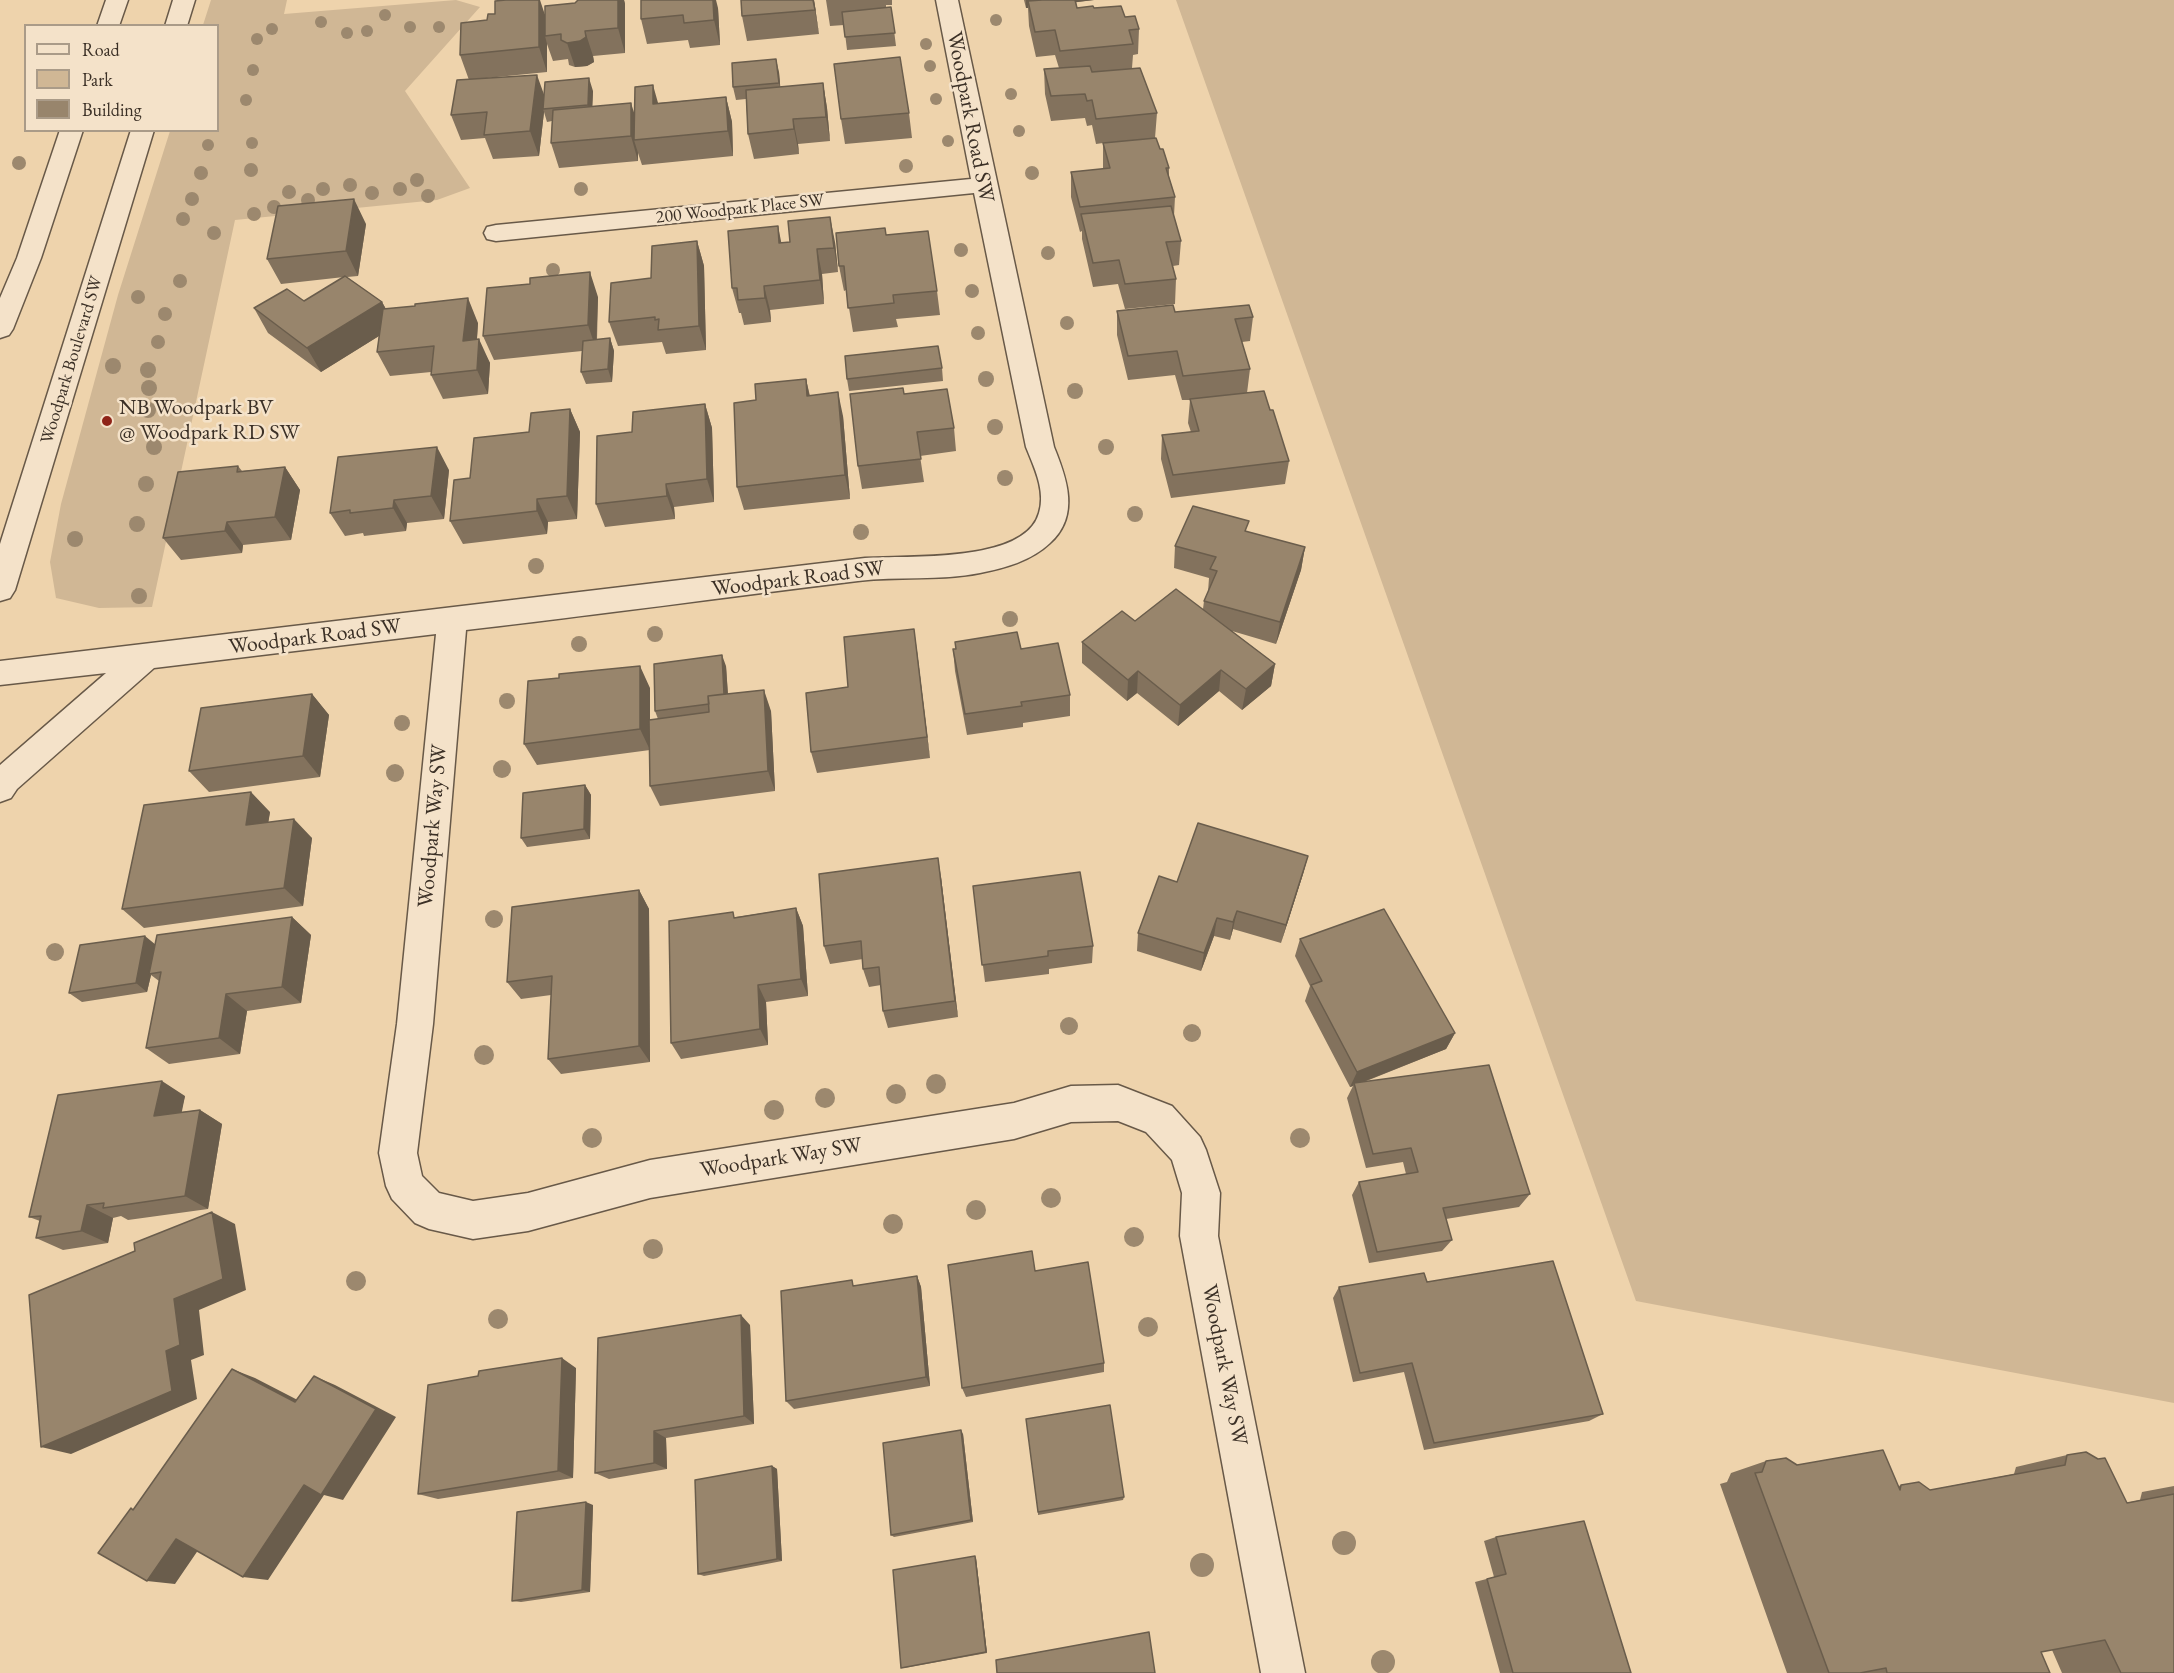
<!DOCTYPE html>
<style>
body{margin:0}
#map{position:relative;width:2174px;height:1673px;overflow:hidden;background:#eed3ac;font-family:"EB Garamond",serif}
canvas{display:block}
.legend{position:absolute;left:24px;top:24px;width:195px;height:108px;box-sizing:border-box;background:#f4e2c9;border:2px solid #aa9b88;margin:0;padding:8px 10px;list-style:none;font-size:18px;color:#3b3026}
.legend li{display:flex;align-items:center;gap:12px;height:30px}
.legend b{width:30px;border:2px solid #aa9b88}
</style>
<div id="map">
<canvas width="2174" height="1673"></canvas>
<ul class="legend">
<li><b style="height:8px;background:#f4e2c9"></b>Road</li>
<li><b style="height:16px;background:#d0b795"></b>Park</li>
<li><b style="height:16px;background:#98856c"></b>Building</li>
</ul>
</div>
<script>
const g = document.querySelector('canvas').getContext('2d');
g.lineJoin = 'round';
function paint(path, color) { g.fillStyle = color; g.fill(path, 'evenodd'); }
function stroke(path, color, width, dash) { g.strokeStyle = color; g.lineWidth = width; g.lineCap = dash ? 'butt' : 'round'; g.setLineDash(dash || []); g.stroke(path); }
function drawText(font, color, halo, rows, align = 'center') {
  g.font = font + ' "EB Garamond",serif'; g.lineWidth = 5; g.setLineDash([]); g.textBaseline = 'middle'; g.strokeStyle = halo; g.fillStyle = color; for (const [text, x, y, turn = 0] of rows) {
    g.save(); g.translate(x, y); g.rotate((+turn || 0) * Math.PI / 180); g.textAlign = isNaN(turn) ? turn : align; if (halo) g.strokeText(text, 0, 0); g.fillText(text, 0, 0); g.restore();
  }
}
paint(new Path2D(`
 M 211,0 L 287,0 L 284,14 L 456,0 L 480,7 L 405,91 L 470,188 L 437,200 L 235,220 L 152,607 L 99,608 L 56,598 L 50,562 L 61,504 L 118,295 L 170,131 L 218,130 L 218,26 L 203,25 Z
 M 1176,0 L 2174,0 L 2174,1403 L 1636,1301 Z`), '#d0b795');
const minor = new Path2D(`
 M 106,0 L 128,0 L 119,26 L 97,26 Z
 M 173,0 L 195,0 L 187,26 L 165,26 Z
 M 936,0 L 958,0 L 1054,447 C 1067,479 1080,516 1050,543 C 1031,561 1005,568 980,573 C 940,581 898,576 858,581 C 727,597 597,615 466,630 L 433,1024 L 417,1153 L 422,1176 L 439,1193 L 473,1201 L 528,1193 L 650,1160 L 1014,1103 L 1071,1086 L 1118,1085 L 1172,1106 L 1200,1137 L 1206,1150 L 1220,1193 L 1218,1236 L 1305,1673 L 1261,1673 L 1180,1236 L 1182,1193 L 1172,1160 L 1146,1132 L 1118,1121 L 1071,1122 L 1014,1139 L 650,1198 L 528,1231 L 473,1239 L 429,1229 L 415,1223 L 392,1199 L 386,1186 L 379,1153 L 397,1024 L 436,634 L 154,668 L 17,789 L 11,798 L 0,802 L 0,765 L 106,673 L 0,685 L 0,661 L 865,558 C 906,555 1025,564 1039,513 C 1046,491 1034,467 1026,447 L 974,193 L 496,241 L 487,239 L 484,233 L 487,227 L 496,225 L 971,179 Z
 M 60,130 L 83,130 L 41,258 L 13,329 L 9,335 L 0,338 L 0,298 L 17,258 Z
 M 131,130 L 154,130 L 15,590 L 10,598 L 0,601 L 0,544 Z`);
stroke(minor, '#685948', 3);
paint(minor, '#f4e2c9');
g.fillStyle = '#9c886e';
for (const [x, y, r] of [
 [385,15,6],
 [996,20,6],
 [321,22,6],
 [410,27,6],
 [439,27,6],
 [272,29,6],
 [367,31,6],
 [347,33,6],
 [257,39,6],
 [926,44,6],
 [930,66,6],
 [253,70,6],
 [1011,94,6],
 [936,99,6],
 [246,100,6],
 [1019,131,6],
 [948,141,6],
 [252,143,6],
 [208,145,6],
 [19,163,7],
 [906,166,7],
 [251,170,7],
 [201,173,7],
 [1032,173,7],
 [417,180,7],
 [350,185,7],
 [323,189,7],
 [400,189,7],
 [581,189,7],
 [289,192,7],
 [372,193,7],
 [428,196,7],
 [192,199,7],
 [308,200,7],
 [274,207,7],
 [254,214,7],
 [183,219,7],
 [214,233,7],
 [961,250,7],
 [1048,253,7],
 [553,270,7],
 [180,281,7],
 [972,291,7],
 [138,297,7],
 [165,314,7],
 [1067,323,7],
 [978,333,7],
 [158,342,7],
 [113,366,8],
 [148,370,8],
 [986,379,8],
 [149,388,8],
 [1075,391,8],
 [148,410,8],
 [995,427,8],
 [154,447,8],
 [1106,447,8],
 [1005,478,8],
 [146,484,8],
 [1135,514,8],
 [137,524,8],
 [861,532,8],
 [75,539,8],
 [536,566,8],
 [139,596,8],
 [1010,619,8],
 [655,634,8],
 [579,644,8],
 [507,701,8],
 [402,723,8],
 [502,769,9],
 [395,773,9],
 [494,919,9],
 [55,952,9],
 [1069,1026,9],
 [1192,1033,9],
 [484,1055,10],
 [936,1084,10],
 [896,1094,10],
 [825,1098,10],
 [774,1110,10],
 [592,1138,10],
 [1300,1138,10],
 [1051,1198,10],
 [976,1210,10],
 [893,1224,10],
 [1134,1237,10],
 [653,1249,10],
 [356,1281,10],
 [498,1319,10],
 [1148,1327,10],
 [1344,1543,12],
 [1202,1565,12],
 [1383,1662,12]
]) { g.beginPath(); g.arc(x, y, r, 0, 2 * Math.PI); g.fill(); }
paint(new Path2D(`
 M 578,0 L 624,0 L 625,4 L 625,53 L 593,56 L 594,62 L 587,66 L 575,67 L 569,65 L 568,59 L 553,61 L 547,44 L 547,72 L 487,78 L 544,95 L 593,91 L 592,106 L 635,114 L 658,103 L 726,97 L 732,122 L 733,156 L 642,165 L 638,153 L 638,161 L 559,168 L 551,143 L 552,121 L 547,122 L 544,112 L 539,156 L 493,159 L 485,138 L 461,140 L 451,115 L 469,80 L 460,55 L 545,14 L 575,3 Z
 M 741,0 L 814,0 L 819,34 L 747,41 L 742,16 Z
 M 826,0 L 892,0 L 892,5 L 886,5 L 886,8 L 891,7 L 896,46 L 847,50 L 844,25 L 830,26 Z
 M 1024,0 L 1094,0 L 1076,2 L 1077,8 L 1094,8 L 1125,17 L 1139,29 L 1138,54 L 1133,55 L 1132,68 L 1157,113 L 1155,138 L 1160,149 L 1169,168 L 1169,177 L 1175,197 L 1174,216 L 1181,241 L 1179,265 L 1173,266 L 1176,279 L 1175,304 L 1125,309 L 1118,284 L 1093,287 L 1082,239 L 1082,231 L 1080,232 L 1071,197 L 1071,172 L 1103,169 L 1103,143 L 1096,144 L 1092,125 L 1087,126 L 1085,118 L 1051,121 L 1045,94 L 1044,69 L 1059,68 L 1055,55 L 1036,57 L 1029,26 L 1028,8 L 1026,8 Z
 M 718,8 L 720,45 L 690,48 L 688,40 L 647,44 L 641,19 Z
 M 779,72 L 780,87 L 823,83 L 827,108 L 830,141 L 798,144 L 799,154 L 754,159 L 748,134 L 746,99 L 736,100 L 733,87 Z
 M 909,113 L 912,138 L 845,144 L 841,119 Z
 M 366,224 L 358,276 L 347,277 L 382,302 L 386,309 L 478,323 L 477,339 L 490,363 L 488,394 L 443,399 L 431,375 L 431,372 L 390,376 L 377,352 L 379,336 L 321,372 L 268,333 L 254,308 L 304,301 L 344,277 L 281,284 L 267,259 Z
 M 886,235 L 937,291 L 940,315 L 896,319 L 898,327 L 853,332 L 846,290 L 844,291 L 839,266 Z
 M 697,241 L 704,266 L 706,350 L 666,354 L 662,342 L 618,346 L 609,322 L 651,278 Z
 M 835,242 L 838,272 L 822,274 L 824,304 L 770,310 L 771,322 L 744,325 L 741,313 L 739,313 L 732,288 L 781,243 Z
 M 598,297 L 597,340 L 610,338 L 614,351 L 612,382 L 586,384 L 581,372 L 582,351 L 494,360 L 483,336 Z
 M 1117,311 L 1175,312 L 1253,317 L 1250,341 L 1242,342 L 1250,369 L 1247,393 L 1270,410 L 1289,461 L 1285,484 L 1171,498 L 1161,459 L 1162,435 L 1191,432 L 1188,423 L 1190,400 L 1182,400 L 1175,375 L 1128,380 L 1117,335 Z
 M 942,368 L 943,381 L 849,391 L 847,379 Z
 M 806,379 L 810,396 L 843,416 L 850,499 L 744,510 L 737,487 L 756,400 Z
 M 904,394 L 954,428 L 956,451 L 920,456 L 924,482 L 862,489 L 858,466 Z
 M 705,404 L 712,428 L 714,502 L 674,507 L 675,519 L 605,527 L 596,504 L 632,432 Z
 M 570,409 L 580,432 L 577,519 L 548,522 L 547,534 L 463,544 L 450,521 L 470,478 L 529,432 Z
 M 238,466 L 242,471 L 285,467 L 300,490 L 291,540 L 243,545 L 242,553 L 181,560 L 163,538 Z
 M 449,470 L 444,519 L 407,523 L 406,531 L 364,536 L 363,533 L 345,536 L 330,513 Z
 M 1247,532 L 1305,547 L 1301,570 L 1276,644 L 1232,631 L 1275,664 L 1271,686 L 1242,710 L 1219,691 L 1178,726 L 1137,693 L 1127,701 L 1082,663 L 1082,642 L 1135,621 L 1203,609 L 1204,601 L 1208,592 L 1209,578 L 1174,568 L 1175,546 Z
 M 953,649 L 1021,649 L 1070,695 L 1070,716 L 1023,723 L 1023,727 L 967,735 L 955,671 Z
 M 917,651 L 930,758 L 817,773 L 811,752 L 848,687 Z
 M 726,666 L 728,694 L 771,711 L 775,791 L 660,806 L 650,786 L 650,750 L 537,765 L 524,744 L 650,688 L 650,720 L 658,719 L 655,711 Z
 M 312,694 L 329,715 L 320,777 L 209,792 L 189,771 Z
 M 585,785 L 591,795 L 590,839 L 527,847 L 521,838 Z
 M 270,812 L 268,822 L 312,838 L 303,906 L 144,928 L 122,909 Z
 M 1308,856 L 1303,874 L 1281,943 L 1233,929 L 1230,940 L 1214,936 L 1201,971 L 1137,951 L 1138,933 L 1177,882 Z
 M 941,877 L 958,1017 L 888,1028 L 883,1011 L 881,985 L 869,987 L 863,969 L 863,959 L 830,964 L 824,946 Z
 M 973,886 L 1093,946 L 1092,963 L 1049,969 L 1049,974 L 985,982 Z
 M 639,890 L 649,909 L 650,1062 L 561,1074 L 548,1059 L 551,995 L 521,999 L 507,982 Z
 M 796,908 L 803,926 L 808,996 L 766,1002 L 768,1045 L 681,1059 L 671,1043 L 736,917 Z
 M 292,917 L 311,935 L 301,1003 L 247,1011 L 240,1054 L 169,1064 L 146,1048 L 159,981 L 151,975 L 147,992 L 82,1002 L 69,993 L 155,944 Z
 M 1300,939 L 1455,1033 L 1446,1049 L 1364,1082 L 1530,1194 L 1519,1207 L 1446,1219 L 1452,1240 L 1442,1251 L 1369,1263 L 1352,1195 L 1359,1182 L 1406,1174 L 1403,1162 L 1366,1168 L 1347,1098 L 1353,1086 L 1350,1087 L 1305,1001 L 1310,986 L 1295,956 Z
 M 185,1096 L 181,1112 L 200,1110 L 222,1124 L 208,1209 L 128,1220 L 121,1216 L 113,1218 L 108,1243 L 63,1250 L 36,1238 L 40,1221 L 29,1217 Z
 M 1035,1271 L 1104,1363 L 1104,1372 L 966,1397 L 962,1388 Z
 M 917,1276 L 921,1287 L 930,1386 L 794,1409 L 786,1401 Z
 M 1427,1282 L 1603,1414 L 1589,1421 L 1424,1450 L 1404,1372 L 1353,1382 L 1333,1298 L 1339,1287 Z
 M 750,1325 L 754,1424 L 666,1438 L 667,1469 L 609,1479 L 595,1473 Z
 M 576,1368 L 573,1478 L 438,1499 L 418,1494 L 478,1376 Z
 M 963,1434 L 973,1522 L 894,1537 L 891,1535 Z
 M 2067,1455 L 2126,1503 L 2140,1500 L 2142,1492 L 2174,1486 L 2174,1673 L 2062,1673 L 2052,1650 L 2041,1652 L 2050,1673 L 1787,1673 L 1720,1484 L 1727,1482 L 1731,1473 L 1766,1461 L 1797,1465 L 1898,1486 L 1919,1482 L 1930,1490 L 2014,1474 L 2016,1467 Z
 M 772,1466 L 777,1469 L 782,1561 L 704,1576 L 698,1574 Z
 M 1124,1497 L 1123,1500 L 1038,1515 L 1038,1512 Z
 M 593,1505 L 590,1592 L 521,1602 L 512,1601 Z
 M 1496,1537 L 1631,1673 L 1500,1673 L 1475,1582 L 1494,1577 L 1484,1541 Z
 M 976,1558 L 987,1653 L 904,1668 L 901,1668 Z`), '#83725d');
paint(new Path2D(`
 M 539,0 L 540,0 L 547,21 L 545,36 L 547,44 L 547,72 L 539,47 Z
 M 618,0 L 624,0 L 625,4 L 625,53 L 618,28 Z
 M 713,0 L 716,0 L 718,8 L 720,45 L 714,20 Z
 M 813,0 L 814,0 L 819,34 Z
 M 1026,0 L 1094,0 L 1030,8 L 1028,1 L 1028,8 L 1026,8 Z
 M 585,31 L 593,56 L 594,62 L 587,66 L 575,67 L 567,43 Z
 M 776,59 L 779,72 L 781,95 L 779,83 Z
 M 537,75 L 546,100 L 543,109 L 544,112 L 539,156 L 530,131 Z
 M 589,78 L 593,91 L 592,118 L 588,105 Z
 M 823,83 L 827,108 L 830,141 L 826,117 Z
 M 653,85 L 660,110 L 653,104 Z
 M 726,97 L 732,122 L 733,156 L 728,131 Z
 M 631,103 L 639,128 L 634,140 L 638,153 L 638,161 L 631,136 Z
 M 793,119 L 798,144 L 799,154 L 794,129 Z
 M 354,199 L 366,224 L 358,276 L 346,251 Z
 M 830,217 L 835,242 L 838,272 L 834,248 Z
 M 778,226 L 783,251 L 779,243 Z
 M 697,241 L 704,266 L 706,350 L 699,326 Z
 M 817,249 L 822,274 L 824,304 L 820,280 Z
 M 590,272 L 598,297 L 596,349 L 588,325 Z
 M 764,286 L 770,310 L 771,322 L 765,298 Z
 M 468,298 L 478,323 L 475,365 L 463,341 Z
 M 382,302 L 395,326 L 321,372 L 307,348 Z
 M 610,338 L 614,351 L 612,382 L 608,369 Z
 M 479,339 L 490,363 L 488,394 L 477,370 Z
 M 806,379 L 811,403 L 807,396 Z
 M 838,392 L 843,416 L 850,499 L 845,475 Z
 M 705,404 L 712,428 L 714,502 L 707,479 Z
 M 570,409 L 580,432 L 577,519 L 567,496 Z
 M 437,447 L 449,470 L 444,519 L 431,496 Z
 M 285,467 L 300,490 L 291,540 L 275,517 Z
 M 666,484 L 674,507 L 675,519 L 667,496 Z
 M 537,499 L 548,522 L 547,534 L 537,511 Z
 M 394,500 L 407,523 L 406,531 L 393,508 Z
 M 227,522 L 243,545 L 242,553 L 225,531 Z
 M 1305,547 L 1301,570 L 1276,644 L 1280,622 Z
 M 914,629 L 917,651 L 930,758 L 927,737 Z
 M 722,655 L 726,666 L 729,713 L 725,702 Z
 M 1275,664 L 1271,686 L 1242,710 L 1246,689 Z
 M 640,666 L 650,688 L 650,750 L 640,729 Z
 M 1221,670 L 1219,691 L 1178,726 L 1180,705 Z
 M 1138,671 L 1137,693 L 1127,701 L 1128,680 Z
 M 764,690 L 771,711 L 775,791 L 768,771 Z
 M 312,694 L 329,715 L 320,777 L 303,756 Z
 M 585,785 L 591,795 L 590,839 L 584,829 Z
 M 251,792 L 270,812 L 265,844 L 246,825 Z
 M 294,819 L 312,838 L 303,906 L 284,888 Z
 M 1308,856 L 1303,874 L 1281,943 L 1286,925 Z
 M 938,858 L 941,877 L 958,1017 L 955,1001 Z
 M 639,890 L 649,909 L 650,1062 L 639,1046 Z
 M 796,908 L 803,926 L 808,996 L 801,979 Z
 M 1237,911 L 1233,929 L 1230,940 L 1233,922 Z
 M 292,917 L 311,935 L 301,1003 L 282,987 Z
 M 1217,918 L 1214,936 L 1201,971 L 1204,953 Z
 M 145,936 L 156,945 L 149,974 L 151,975 L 147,992 L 136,983 Z
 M 758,985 L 766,1002 L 768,1045 L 760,1029 Z
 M 226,994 L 247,1011 L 240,1054 L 219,1038 Z
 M 1455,1033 L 1446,1049 L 1355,1085 L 1354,1083 L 1353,1086 L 1350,1087 L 1357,1072 Z
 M 162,1081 L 185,1096 L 178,1131 L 154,1116 Z
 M 200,1110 L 222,1124 L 208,1209 L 185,1196 Z
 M 87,1205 L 113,1218 L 108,1243 L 81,1231 Z
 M 212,1212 L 235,1224 L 246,1290 L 199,1310 L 204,1355 L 191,1360 L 197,1399 L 71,1454 L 41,1447 L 174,1299 Z
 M 917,1276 L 921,1287 L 930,1386 L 926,1377 Z
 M 741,1315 L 750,1325 L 754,1424 L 744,1416 Z
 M 562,1358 L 576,1368 L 573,1478 L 558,1471 Z
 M 232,1369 L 255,1378 L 317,1410 L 295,1402 Z
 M 314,1376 L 335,1385 L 396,1417 L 343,1500 L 324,1495 L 268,1580 L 243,1577 Z
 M 961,1430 L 963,1434 L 973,1522 L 971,1520 Z
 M 654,1431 L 666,1438 L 667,1469 L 654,1463 Z
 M 772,1466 L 777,1469 L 782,1561 L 777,1559 Z
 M 586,1502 L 593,1505 L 590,1592 L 582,1590 Z
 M 176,1539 L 203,1543 L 175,1584 L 147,1581 Z
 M 975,1556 L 976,1558 L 987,1653 L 986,1652 Z`), '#6a5d4c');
const building = new Path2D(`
 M 506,0 L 539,0 L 539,47 L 460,55 L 461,23 L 487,20 L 488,14 L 495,14 L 495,1 Z
 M 578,0 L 618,0 L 618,28 L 585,31 L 586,37 L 580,41 L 567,43 L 561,40 L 561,34 L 545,36 L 545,6 L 575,3 Z
 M 641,0 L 713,0 L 714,20 L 684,23 L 683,15 L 641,19 Z
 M 741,0 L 813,0 L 815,10 L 742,16 Z
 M 1042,0 L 1075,0 L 1077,8 L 1093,6 L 1094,8 L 1121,6 L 1125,17 L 1135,16 L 1139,29 L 1129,30 L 1133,44 L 1060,51 L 1055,30 L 1035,32 L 1028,1 Z
 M 891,7 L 895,33 L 845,37 L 842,12 Z
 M 900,57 L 909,113 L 841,119 L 834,64 Z
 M 776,59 L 779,83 L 733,87 L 732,63 Z
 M 1090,66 L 1092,72 L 1140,68 L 1157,113 L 1096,119 L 1092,100 L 1087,101 L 1085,94 L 1051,96 L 1044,69 Z
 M 537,75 L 530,131 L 484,135 L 487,112 L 451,115 L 457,80 Z
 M 589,78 L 588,105 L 543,109 L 545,82 Z
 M 823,83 L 826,117 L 793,119 L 794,129 L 748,134 L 746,90 Z
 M 653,85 L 653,104 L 726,97 L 728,131 L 634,140 L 635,87 Z
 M 631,103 L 631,136 L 551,143 L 553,110 Z
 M 1156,138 L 1160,149 L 1163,149 L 1169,168 L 1166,168 L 1175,197 L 1080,207 L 1071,172 L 1110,168 L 1103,143 Z
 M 354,199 L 346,251 L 267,259 L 278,206 Z
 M 1171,206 L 1181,241 L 1166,242 L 1176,279 L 1125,284 L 1119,260 L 1093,263 L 1081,214 Z
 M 830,217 L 834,248 L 817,249 L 820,280 L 764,286 L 765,298 L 738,300 L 737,288 L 732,288 L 728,231 L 778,226 L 779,243 L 790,242 L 788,221 Z
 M 885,228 L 886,235 L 928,231 L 937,291 L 893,295 L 894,303 L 848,308 L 844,266 L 839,266 L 836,233 Z
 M 697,241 L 699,326 L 658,330 L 659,319 L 655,320 L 655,317 L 609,322 L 611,283 L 651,278 L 652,246 Z
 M 590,272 L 588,325 L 483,336 L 487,288 L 530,284 L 530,278 Z
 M 345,276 L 382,302 L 307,348 L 254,308 L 287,289 L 304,301 Z
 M 468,298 L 463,341 L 479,339 L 477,370 L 431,375 L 434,346 L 377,352 L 383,309 L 415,306 L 415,304 Z
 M 1173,305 L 1175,312 L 1249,305 L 1253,317 L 1235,319 L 1250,369 L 1183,376 L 1177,351 L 1128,356 L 1117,311 Z
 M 610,338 L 608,369 L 581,372 L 583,341 Z
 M 938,346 L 942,368 L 847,379 L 845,356 Z
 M 806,379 L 807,396 L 838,392 L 845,475 L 737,487 L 734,403 L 756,400 L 755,384 Z
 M 903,388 L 904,394 L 947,389 L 954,428 L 917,432 L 921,459 L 858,466 L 850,394 Z
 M 1264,391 L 1270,410 L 1273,410 L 1289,461 L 1173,475 L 1162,435 L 1199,431 L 1190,399 Z
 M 705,404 L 707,479 L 666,484 L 667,496 L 596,504 L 597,436 L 632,432 L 633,412 Z
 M 570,409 L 567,496 L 537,499 L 537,511 L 450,521 L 454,480 L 470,478 L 474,438 L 529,432 L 531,413 Z
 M 437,447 L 431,496 L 394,500 L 393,508 L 350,513 L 350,510 L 330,513 L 338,457 Z
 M 238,466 L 237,472 L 285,467 L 275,517 L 227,522 L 225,531 L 163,538 L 178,472 Z
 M 1193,506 L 1249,521 L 1245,531 L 1305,547 L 1280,622 L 1204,601 L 1217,571 L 1210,569 L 1216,557 L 1175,546 Z
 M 1176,589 L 1275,664 L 1246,689 L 1221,670 L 1180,705 L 1138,671 L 1128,680 L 1082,642 L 1122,611 L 1135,621 Z
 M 914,629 L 927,737 L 811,752 L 806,693 L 848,687 L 844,637 Z
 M 1017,632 L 1021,649 L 1058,643 L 1070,695 L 1021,702 L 1022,706 L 965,714 L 953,649 L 956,649 L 955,642 Z
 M 722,655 L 724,694 L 708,696 L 709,704 L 655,711 L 654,664 Z
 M 640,666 L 640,729 L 524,744 L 528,681 L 559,678 L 559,674 Z
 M 764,690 L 768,771 L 650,786 L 649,720 L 709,712 L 708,696 Z
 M 312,694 L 303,756 L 189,771 L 201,708 Z
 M 585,785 L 584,829 L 521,838 L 523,793 Z
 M 251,792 L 246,825 L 294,819 L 284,888 L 122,909 L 144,805 Z
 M 1198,823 L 1308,856 L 1286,925 L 1237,911 L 1233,922 L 1217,918 L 1204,953 L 1138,933 L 1159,876 L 1177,882 Z
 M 938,858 L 955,1001 L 883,1011 L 879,967 L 863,969 L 861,941 L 824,946 L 819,874 Z
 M 1080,872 L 1093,946 L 1048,951 L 1048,956 L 982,965 L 973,886 Z
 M 639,890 L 639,1046 L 548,1059 L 552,976 L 507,982 L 512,907 Z
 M 796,908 L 801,979 L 758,985 L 760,1029 L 671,1043 L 669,921 L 733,912 L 734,918 Z
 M 1384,909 L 1455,1033 L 1357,1072 L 1311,985 L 1322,981 L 1300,939 Z
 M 292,917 L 282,987 L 226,994 L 219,1038 L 146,1048 L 161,972 L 149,974 L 157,935 Z
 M 145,936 L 136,983 L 69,993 L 80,945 Z
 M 1489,1065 L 1530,1194 L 1443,1208 L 1452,1240 L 1377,1252 L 1359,1182 L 1418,1172 L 1411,1148 L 1373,1154 L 1354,1083 Z
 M 162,1081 L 154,1116 L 200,1110 L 185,1196 L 103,1208 L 104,1203 L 87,1205 L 81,1231 L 36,1238 L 41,1216 L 29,1217 L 58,1095 Z
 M 212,1212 L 223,1279 L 174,1299 L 180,1345 L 166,1351 L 172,1391 L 41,1447 L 29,1295 L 135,1251 L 134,1243 Z
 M 1032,1251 L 1035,1271 L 1088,1262 L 1104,1363 L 962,1388 L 948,1265 Z
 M 1553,1261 L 1603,1414 L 1434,1443 L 1412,1363 L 1360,1373 L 1339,1287 L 1424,1273 L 1427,1282 Z
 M 917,1276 L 926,1377 L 786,1401 L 781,1291 L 852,1280 L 853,1286 Z
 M 741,1315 L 744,1416 L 654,1431 L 654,1463 L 595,1473 L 598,1338 Z
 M 562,1358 L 558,1471 L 418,1494 L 428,1385 L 478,1376 L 479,1371 Z
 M 232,1369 L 295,1402 L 314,1376 L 376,1409 L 321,1495 L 304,1485 L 243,1577 L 176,1539 L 147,1581 L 98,1553 L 131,1508 L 133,1510 Z
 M 1110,1405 L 1124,1497 L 1038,1512 L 1026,1419 Z
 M 961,1430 L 971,1520 L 891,1535 L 883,1443 Z
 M 1883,1450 L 1900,1490 L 1901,1485 L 1919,1482 L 1930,1490 L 2065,1465 L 2067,1455 L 2086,1452 L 2098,1459 L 2105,1458 L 2127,1503 L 2174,1494 L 2174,1673 L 2121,1673 L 2105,1640 L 2041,1652 L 2050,1673 L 1887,1673 L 1886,1668 L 1860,1673 L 1829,1673 L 1755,1473 L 1762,1472 L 1766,1461 L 1786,1458 L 1797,1465 Z
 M 772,1466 L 777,1559 L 698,1574 L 695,1480 Z
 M 586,1502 L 582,1590 L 512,1601 L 517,1512 Z
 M 1584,1521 L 1631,1673 L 1513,1673 L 1487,1579 L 1506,1574 L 1496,1537 Z
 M 975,1556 L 986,1652 L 901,1668 L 893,1570 Z
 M 1149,1632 L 1155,1673 L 997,1673 L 996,1660 Z`);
paint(building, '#98856c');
stroke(building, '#6a5d4c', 1.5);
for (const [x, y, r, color] of [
 [107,421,6,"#8f2418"]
]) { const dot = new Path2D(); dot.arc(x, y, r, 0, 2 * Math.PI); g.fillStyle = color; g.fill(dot); stroke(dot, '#f4e2c9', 2); }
drawText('18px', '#3b3026', '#f4e2c9', [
 ["200 Woodpark Place SW",740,209,-6],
 ["Woodpark Boulevard SW",72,360,-73]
]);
drawText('22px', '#3b3026', '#f4e2c9', [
 ["Woodpark Road SW",970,117,79],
 ["Woodpark Road SW",798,579,-7],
 ["Woodpark Road SW",315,637,-7],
 ["Woodpark Way SW",433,826,-85],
 ["Woodpark Way SW",781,1158,-9],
 ["Woodpark Way SW",1224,1365,79]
]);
drawText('22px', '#3b3026', '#f4e2c9', [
 ["NB Woodpark BV",119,408],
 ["@ Woodpark RD SW",119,433]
], 'left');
</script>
